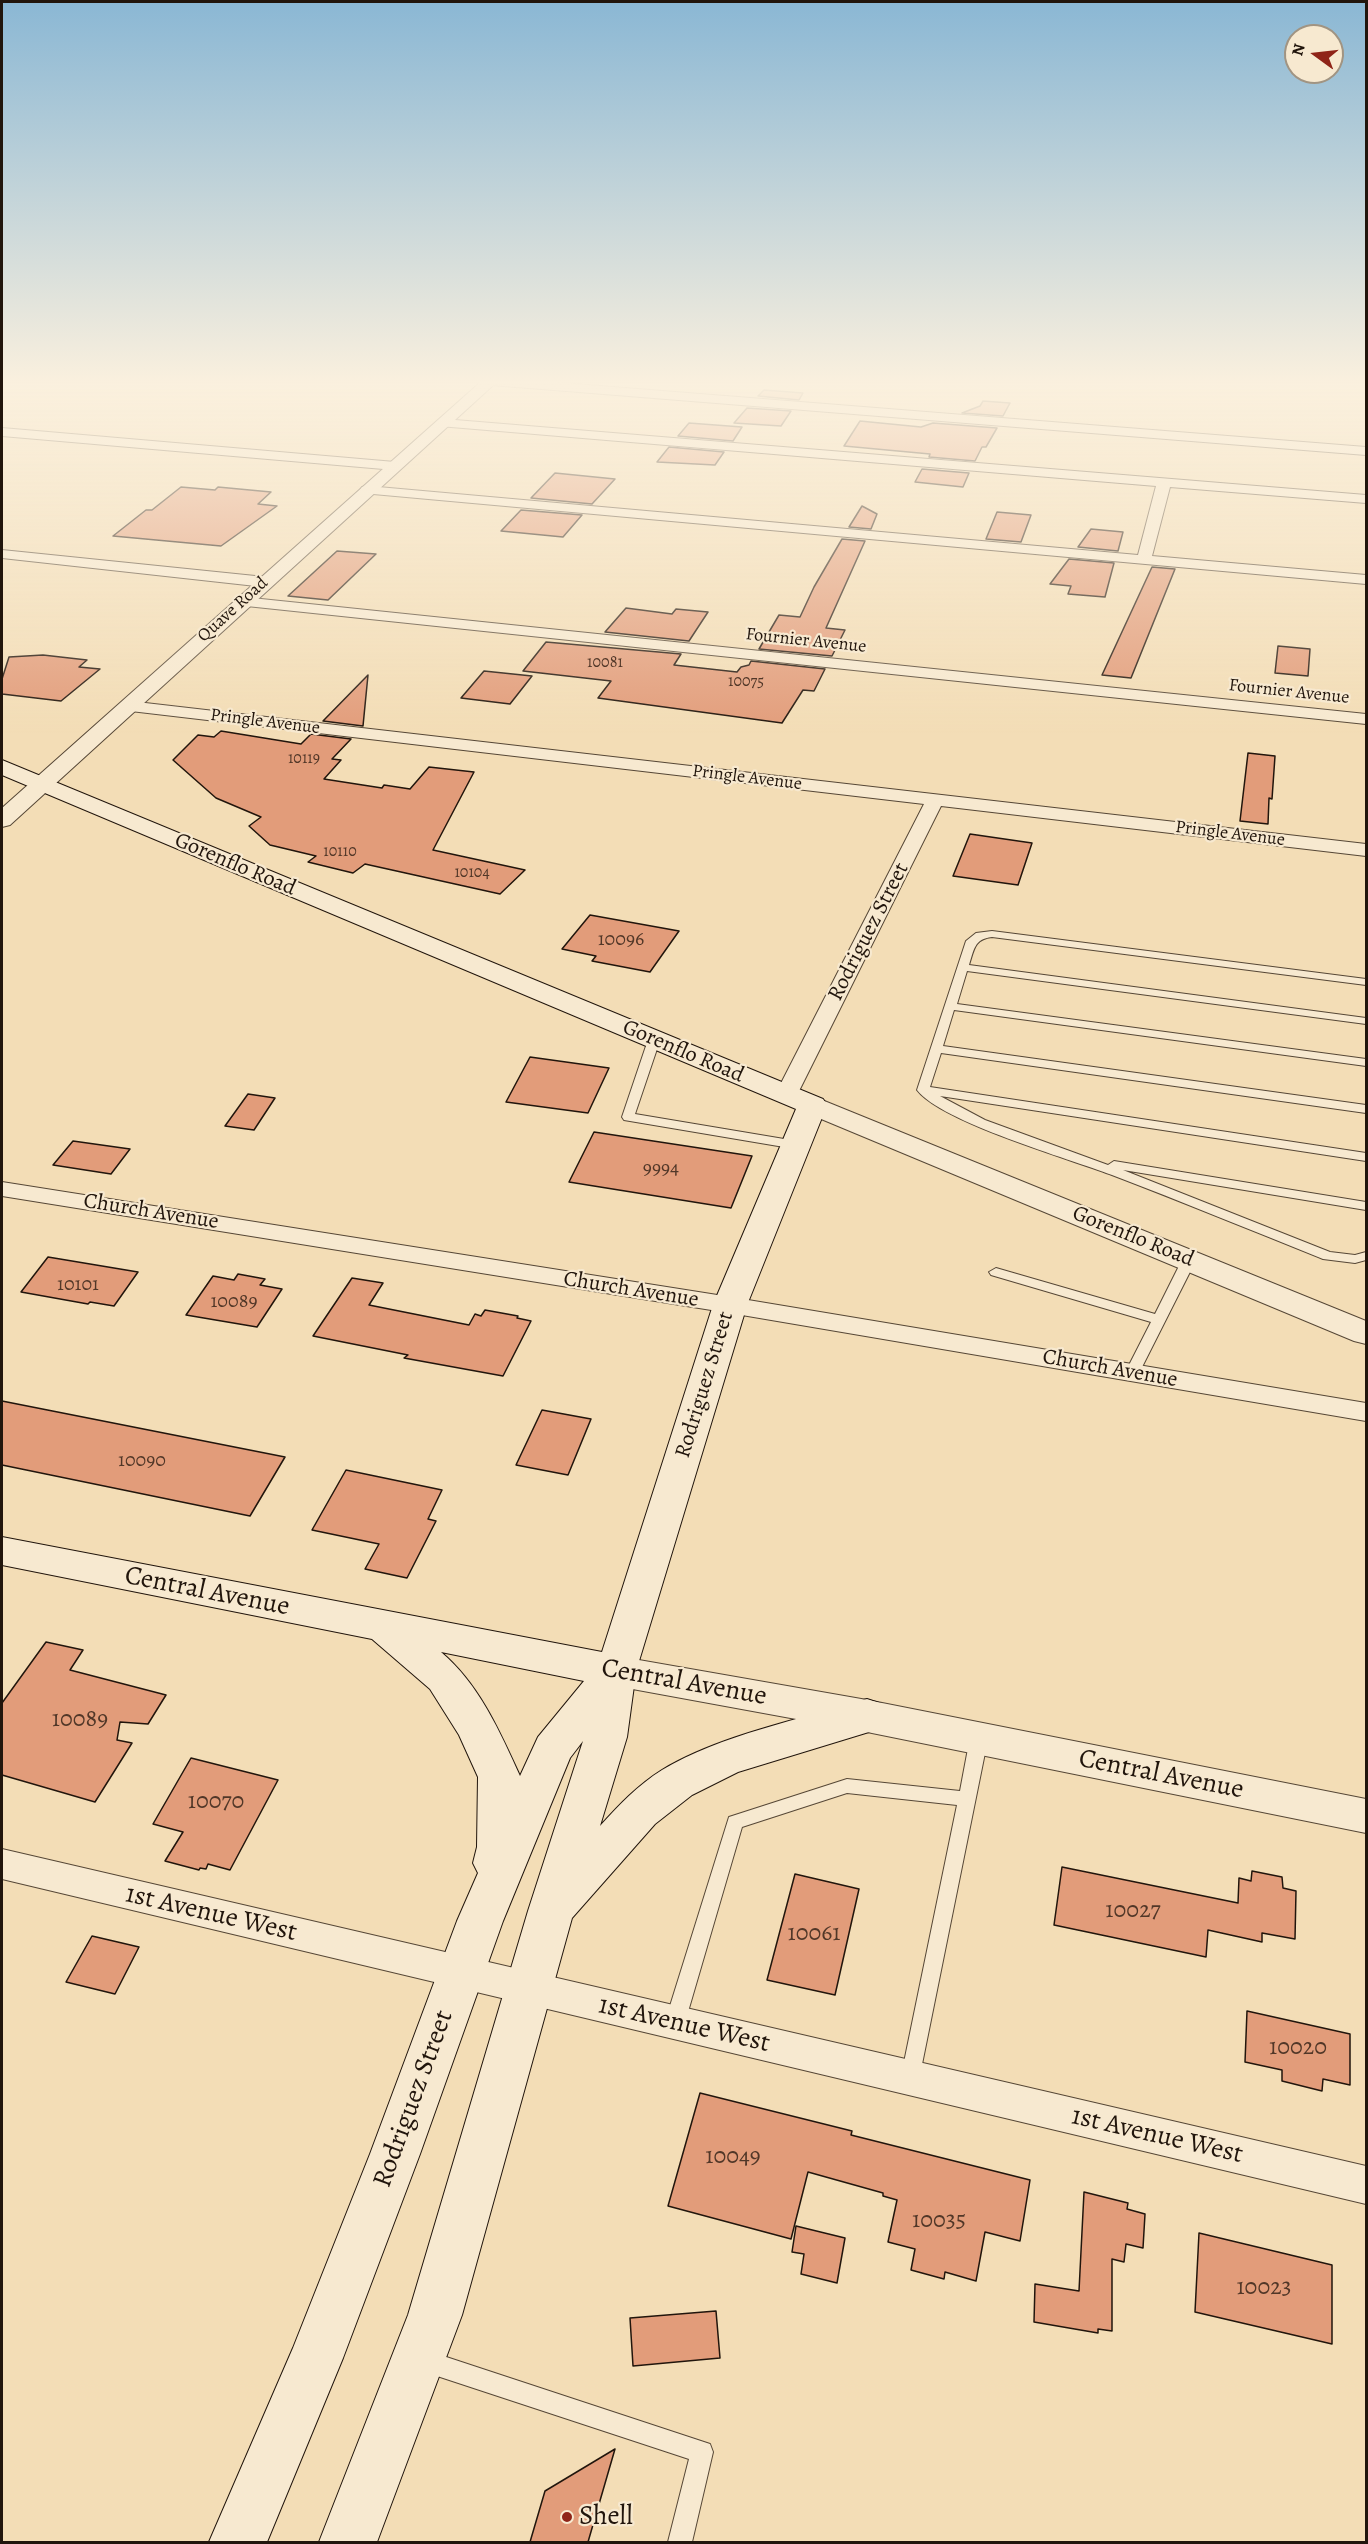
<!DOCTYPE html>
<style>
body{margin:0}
#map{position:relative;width:1368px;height:2544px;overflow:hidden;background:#f3ddb6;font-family:Alegreya,serif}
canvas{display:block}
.frame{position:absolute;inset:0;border:3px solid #21150c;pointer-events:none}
.north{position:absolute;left:1284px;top:24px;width:60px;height:60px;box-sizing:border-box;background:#f7e9d0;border:2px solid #a19482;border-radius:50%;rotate:285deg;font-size:16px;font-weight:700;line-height:24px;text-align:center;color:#21150c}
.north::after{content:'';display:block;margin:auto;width:21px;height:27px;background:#8f2418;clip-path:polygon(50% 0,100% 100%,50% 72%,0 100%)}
</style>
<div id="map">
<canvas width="1368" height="2544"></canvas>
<div class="frame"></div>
<div class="north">N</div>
</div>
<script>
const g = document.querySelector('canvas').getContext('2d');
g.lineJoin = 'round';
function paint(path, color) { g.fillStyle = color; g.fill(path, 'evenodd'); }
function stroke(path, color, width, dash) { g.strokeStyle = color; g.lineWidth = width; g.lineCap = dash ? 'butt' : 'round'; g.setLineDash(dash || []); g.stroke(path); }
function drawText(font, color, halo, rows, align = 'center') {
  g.font = font + ' Alegreya,serif'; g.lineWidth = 4.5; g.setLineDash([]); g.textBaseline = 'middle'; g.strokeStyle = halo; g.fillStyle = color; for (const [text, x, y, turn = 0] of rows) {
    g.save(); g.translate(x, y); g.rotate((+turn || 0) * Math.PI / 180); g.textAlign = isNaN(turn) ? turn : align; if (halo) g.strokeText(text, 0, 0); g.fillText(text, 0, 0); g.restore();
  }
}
const building = new Path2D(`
 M 764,390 L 803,393 L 799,400 L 758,396 Z
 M 983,401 L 1010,403 L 1003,416 L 962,413 L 980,406 Z
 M 747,408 L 791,411 L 781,426 L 734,423 Z
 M 860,421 L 921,427 L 933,423 L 997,428 L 986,447 L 982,447 L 975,461 L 929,457 L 930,454 L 844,446 Z
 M 689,423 L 742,427 L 733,441 L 678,436 Z
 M 669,447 L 724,452 L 715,465 L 657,462 Z
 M 922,469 L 969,473 L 963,487 L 915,482 Z
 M 555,473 L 615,479 L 592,504 L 531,498 Z
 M 181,487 L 215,490 L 218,487 L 271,492 L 258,504 L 277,506 L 221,546 L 113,536 L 146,510 L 152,510 Z
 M 862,506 L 877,514 L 871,529 L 849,527 Z
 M 521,510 L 582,515 L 563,537 L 501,531 Z
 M 997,512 L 1031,515 L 1021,542 L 986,539 Z
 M 1091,529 L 1123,532 L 1118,551 L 1078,547 Z
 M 842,539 L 865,541 L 826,628 L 845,630 L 832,656 L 759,649 L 779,615 L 800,617 L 814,587 Z
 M 337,551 L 376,554 L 328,600 L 288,596 Z
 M 1069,559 L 1114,563 L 1105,597 L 1068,594 L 1071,586 L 1050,584 Z
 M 1152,567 L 1175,569 L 1131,678 L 1102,675 Z
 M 626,608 L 672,614 L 676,609 L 708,612 L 689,641 L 605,632 Z
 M 546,642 L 681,654 L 674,665 L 737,672 L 741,667 L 749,665 L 751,661 L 825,669 L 814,691 L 803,690 L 782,723 L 598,698 L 611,681 L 523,671 Z
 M 1278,646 L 1310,649 L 1308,676 L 1275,673 Z
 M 43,655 L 87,660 L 79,667 L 100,669 L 61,701 L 2,694 L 2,679 L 9,657 Z
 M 484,671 L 532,676 L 510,704 L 461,698 Z
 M 368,675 L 363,726 L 323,721 Z
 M 221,731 L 301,744 L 311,734 L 351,739 L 332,759 L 341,760 L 324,779 L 382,788 L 384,785 L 410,789 L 429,767 L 474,772 L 433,850 L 525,870 L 500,894 L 365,864 L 353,873 L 308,862 L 316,856 L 270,845 L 249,826 L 261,817 L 216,798 L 173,760 L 198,735 L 214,737 Z
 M 1248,753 L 1275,756 L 1272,799 L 1269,798 L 1268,824 L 1240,821 Z
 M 970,834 L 1032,843 L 1018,885 L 953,876 Z
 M 590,915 L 679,931 L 650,972 L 592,961 L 596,956 L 562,949 Z
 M 530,1057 L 609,1068 L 588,1113 L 506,1102 Z
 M 248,1094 L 275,1098 L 254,1130 L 225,1126 Z
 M 594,1132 L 752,1156 L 731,1208 L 569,1182 Z
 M 73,1141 L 130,1149 L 111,1174 L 53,1165 Z
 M 48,1257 L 138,1272 L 114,1306 L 90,1302 L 88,1304 L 21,1292 Z
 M 238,1274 L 265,1279 L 260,1285 L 282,1289 L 257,1327 L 186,1315 L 213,1276 L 234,1280 Z
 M 352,1278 L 383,1283 L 369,1305 L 469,1325 L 475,1314 L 481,1316 L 485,1310 L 518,1316 L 517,1318 L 531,1321 L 503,1376 L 404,1358 L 408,1355 L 313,1336 Z
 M 2,1401 L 285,1457 L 250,1516 L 2,1465 Z
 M 542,1410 L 591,1419 L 568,1475 L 516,1465 Z
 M 346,1470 L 442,1490 L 428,1519 L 436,1521 L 407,1578 L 365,1569 L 379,1544 L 312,1530 Z
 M 46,1642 L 83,1650 L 70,1670 L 166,1695 L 148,1724 L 120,1722 L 117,1740 L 132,1743 L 95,1802 L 2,1775 L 2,1703 Z
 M 191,1758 L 278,1780 L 230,1870 L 208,1864 L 206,1869 L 200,1868 L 199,1870 L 165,1861 L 183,1832 L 153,1824 Z
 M 1062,1867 L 1238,1903 L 1239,1878 L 1251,1881 L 1252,1871 L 1282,1877 L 1283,1888 L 1296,1891 L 1295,1939 L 1262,1933 L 1262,1942 L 1208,1930 L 1206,1957 L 1054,1925 Z
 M 795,1874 L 859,1889 L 835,1995 L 767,1980 Z
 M 92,1936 L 139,1947 L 115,1994 L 66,1982 Z
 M 1247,2011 L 1350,2034 L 1350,2085 L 1323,2079 L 1322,2091 L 1282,2081 L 1282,2070 L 1245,2062 Z
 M 700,2093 L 852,2131 L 851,2135 L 1030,2180 L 1020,2241 L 985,2232 L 976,2281 L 945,2272 L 944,2279 L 911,2270 L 915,2249 L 888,2242 L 897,2200 L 883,2196 L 883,2193 L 808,2172 L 791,2239 L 668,2206 Z
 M 1084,2192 L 1128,2203 L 1127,2209 L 1145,2214 L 1143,2248 L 1126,2244 L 1124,2262 L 1112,2259 L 1112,2331 L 1098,2329 L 1098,2333 L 1034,2322 L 1035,2284 L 1079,2291 Z
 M 796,2226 L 845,2238 L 837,2283 L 801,2274 L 804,2254 L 792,2252 Z
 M 1199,2233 L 1332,2265 L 1332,2344 L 1195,2312 Z
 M 716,2311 L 720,2358 L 633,2366 L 630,2318 Z
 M 615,2449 L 588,2542 L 530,2542 L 545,2491 Z`);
paint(building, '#e29c7a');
stroke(building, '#21150c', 1.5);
const service = new Path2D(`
 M 474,379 L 494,381 L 491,383 Z
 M 992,931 L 1366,979 L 1366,985 L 992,937 C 974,939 974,950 969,965 L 1366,1018 L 1366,1024 L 967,971 L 957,1004 L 1366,1059 L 1366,1066 L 954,1010 L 943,1046 L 1366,1105 L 1366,1113 L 941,1053 L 930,1087 L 1366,1153 L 1366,1161 L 940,1096 L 985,1120 L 1108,1165 L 1114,1161 L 1366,1202 L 1366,1210 L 1123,1170 L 1330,1252 L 1355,1255 L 1366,1252 L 1366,1260 L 1355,1263 L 1323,1259 C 1253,1231 1183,1202 1112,1175 C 1070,1159 941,1122 917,1090 L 966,941 L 976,933 Z
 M 654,1037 L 660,1040 L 635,1114 L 796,1141 L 802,1145 L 800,1148 L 796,1149 L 624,1120 L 622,1117 L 648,1040 Z
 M 1189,1256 L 1196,1260 L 1139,1373 L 1132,1378 L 1125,1373 L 1151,1322 L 991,1275 L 989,1272 L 996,1268 L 1155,1314 L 1182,1260 Z
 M 979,1731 L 985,1733 L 988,1738 L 918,2084 L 911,2086 L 904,2084 L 901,2077 L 957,1805 L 847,1793 L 742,1827 L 685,2022 L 682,2028 L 675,2031 L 668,2028 L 665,2022 L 729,1817 L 847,1779 L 960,1791 L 970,1738 L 973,1733 Z
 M 425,2350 L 710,2444 L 713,2452 L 692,2542 L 668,2542 L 689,2459 L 425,2372 L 417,2369 L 414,2361 L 417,2353 Z`);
const minor = new Path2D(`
 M 486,379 L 512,379 L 1366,447 L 1366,455 L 491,385 L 487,384 Z
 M 443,419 L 1366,495 L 1366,503 L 1170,487 L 1152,556 L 1366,575 L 1366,584 L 362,493 L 360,490 L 362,487 L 367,486 L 1138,555 L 1156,486 L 439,426 L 437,423 L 439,420 Z
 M 2,428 L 395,462 L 402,466 L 395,470 L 2,436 Z
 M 2,550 L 265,577 L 273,582 L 265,587 L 2,558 Z
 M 242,597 L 1366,714 L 1366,724 L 237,605 L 234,602 L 237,599 Z
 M 128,701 L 1366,844 L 1366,856 L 941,806 L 797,1095 L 794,1100 L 786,1102 L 778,1100 L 775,1095 L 924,804 L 122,710 L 120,706 L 122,702 Z
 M 2,1182 L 730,1297 L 1366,1403 L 1366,1421 L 730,1313 L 2,1196 Z
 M 2,1849 L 1366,2166 L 1366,2204 L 2,1879 Z`);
const tertiary = new Path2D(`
 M 484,379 L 500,379 L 10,825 L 2,827 L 2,808 Z
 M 812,1096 L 1366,1321 L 1366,1344 L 1354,1341 L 802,1111 L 798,1105 L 802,1099 Z
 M 616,1656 L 867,1700 L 1366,1799 L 1366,1833 L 867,1732 L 616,1686 L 602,1682 L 597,1671 L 602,1660 Z`);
const secondary = new Path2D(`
 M 2,760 L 823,1099 L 827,1105 L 747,1305 L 636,1671 L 627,1737 L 600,1826 C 619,1805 638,1785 662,1770 C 720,1735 802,1719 867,1699 L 882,1704 L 888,1716 L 882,1728 L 738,1772 L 692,1795 L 655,1824 L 572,1918 L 462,2315 L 377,2542 L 319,2542 L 408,2315 L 528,1911 L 583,1741 L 570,1758 L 503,1921 L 420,2154 L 343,2358 L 267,2542 L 209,2542 L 293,2348 L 370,2154 L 457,1921 L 478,1873 L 473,1863 L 477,1847 L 478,1777 L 459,1735 L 430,1689 L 372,1639 L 2,1565 L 2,1537 L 602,1652 L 713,1305 L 796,1109 L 2,775 ZM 441,1652 L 584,1681 L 538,1737 L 520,1776 C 500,1732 479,1684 441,1652 Z`);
stroke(service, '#564736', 2);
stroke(minor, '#564736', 2);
stroke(tertiary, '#564736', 2);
stroke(secondary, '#21150c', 2);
paint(service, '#f7e9d0');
paint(minor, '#f7e9d0');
paint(tertiary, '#f7e9d0');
paint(secondary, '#f7e9d0');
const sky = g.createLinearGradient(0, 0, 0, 735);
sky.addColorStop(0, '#8ab7d4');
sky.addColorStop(0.52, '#faf0de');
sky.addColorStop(1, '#faf0de00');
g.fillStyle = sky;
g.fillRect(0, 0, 1368, 735);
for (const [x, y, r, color] of [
 [567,2517,6,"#8f2418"]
]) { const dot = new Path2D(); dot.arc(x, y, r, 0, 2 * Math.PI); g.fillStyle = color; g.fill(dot); stroke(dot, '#f7e9d0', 2); }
drawText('16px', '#513728', null, [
 ["10081",605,663],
 ["10075",746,682],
 ["10119",304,759],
 ["10110",340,852],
 ["10104",472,873]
]);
drawText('18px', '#21150c', '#f7e9d0', [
 ["Quave Road",233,610,-42],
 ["Fournier Avenue",806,641,6],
 ["Fournier Avenue",1289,692,6],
 ["Pringle Avenue",265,722,7],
 ["Pringle Avenue",747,778,7],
 ["Pringle Avenue",1230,834,7]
]);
drawText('20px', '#513728', null, [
 ["10096",621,940],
 ["9994",661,1169],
 ["10101",78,1285],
 ["10089",234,1302],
 ["10090",142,1461]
]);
drawText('22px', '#21150c', '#f7e9d0', [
 ["Gorenflo Road",235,865,23],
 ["Rodriguez Street",869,932,-63],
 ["Gorenflo Road",683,1052,23],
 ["Church Avenue",151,1212,9],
 ["Gorenflo Road",1133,1237,22],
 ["Church Avenue",631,1290,9],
 ["Church Avenue",1110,1369,10],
 ["Rodriguez Street",705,1385,-73]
]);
drawText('24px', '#513728', null, [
 ["10089",80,1720],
 ["10070",216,1802],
 ["10027",1133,1911],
 ["10061",814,1934],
 ["10020",1298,2048],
 ["10049",733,2157],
 ["10035",939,2221],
 ["10023",1264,2288]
]);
drawText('27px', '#21150c', '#f7e9d0', [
 ["Central Avenue",207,1592,11],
 ["Central Avenue",684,1683,10],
 ["Central Avenue",1161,1775,11],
 ["1st Avenue West",211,1914,13],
 ["1st Avenue West",684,2025,13],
 ["Rodriguez Street",414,2099,-70],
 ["1st Avenue West",1157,2136,13]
]);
drawText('27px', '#21150c', '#f7e9d0', [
 ["Shell",579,2517]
], 'left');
</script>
